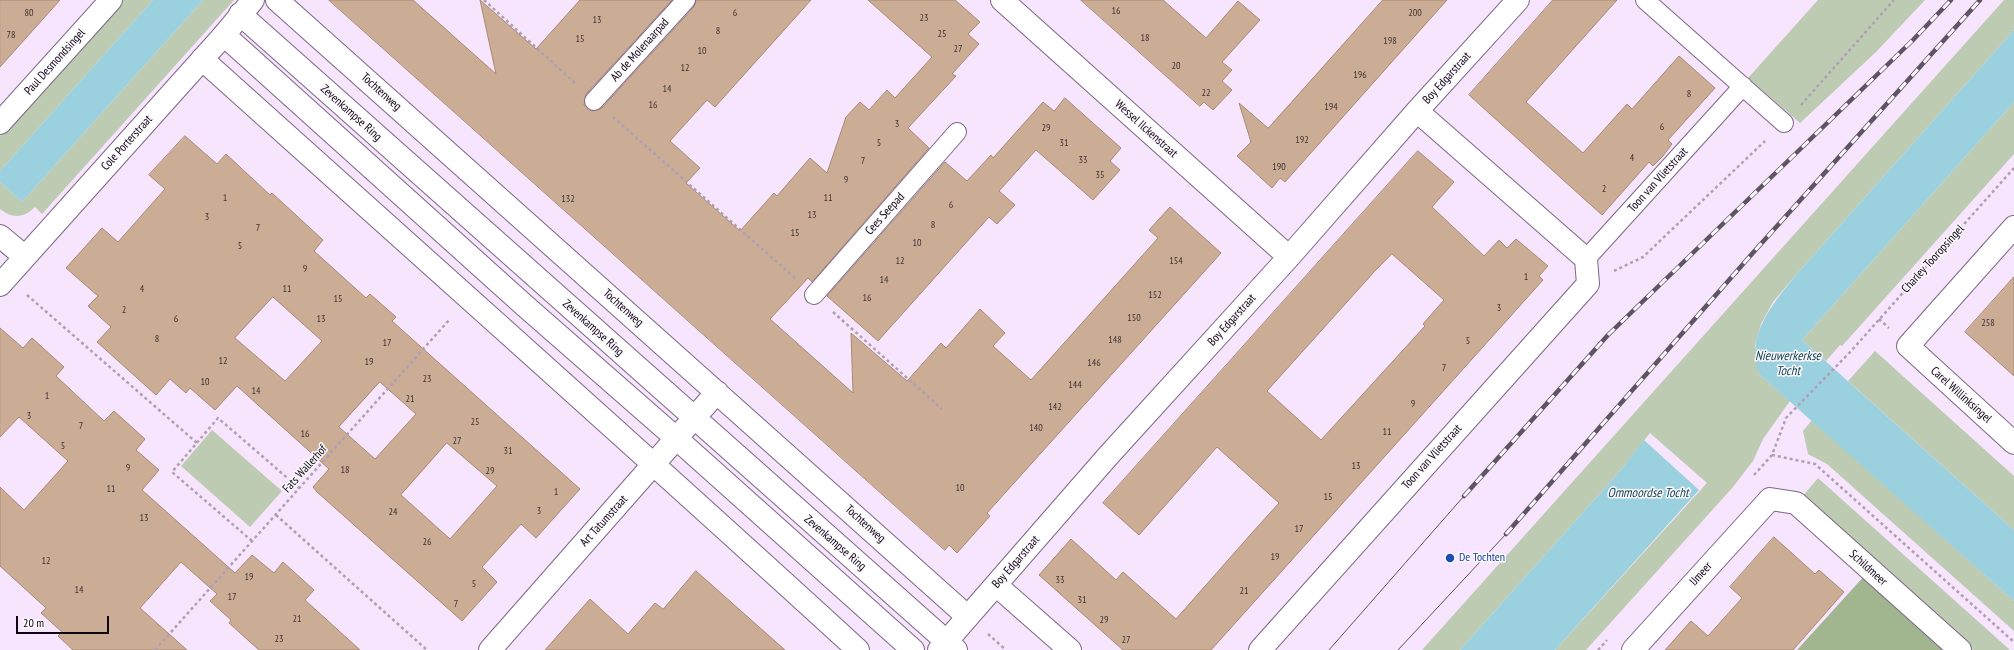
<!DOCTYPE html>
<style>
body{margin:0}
#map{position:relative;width:2014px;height:650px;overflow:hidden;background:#f7e4fd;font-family:"PT Sans Narrow",sans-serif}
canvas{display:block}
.scale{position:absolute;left:16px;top:616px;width:93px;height:18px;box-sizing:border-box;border:2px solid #0f0812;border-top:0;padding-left:5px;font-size:12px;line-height:14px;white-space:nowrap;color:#0f0812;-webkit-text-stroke:3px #fbf7fd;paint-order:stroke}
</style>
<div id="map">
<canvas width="2014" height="650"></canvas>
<div class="scale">20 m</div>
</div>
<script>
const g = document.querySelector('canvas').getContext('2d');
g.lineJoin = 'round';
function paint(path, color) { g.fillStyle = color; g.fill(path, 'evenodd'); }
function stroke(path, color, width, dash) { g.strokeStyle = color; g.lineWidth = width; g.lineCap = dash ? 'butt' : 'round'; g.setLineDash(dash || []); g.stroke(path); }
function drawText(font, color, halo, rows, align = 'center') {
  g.font = font + ' "PT Sans Narrow",sans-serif'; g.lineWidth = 3; g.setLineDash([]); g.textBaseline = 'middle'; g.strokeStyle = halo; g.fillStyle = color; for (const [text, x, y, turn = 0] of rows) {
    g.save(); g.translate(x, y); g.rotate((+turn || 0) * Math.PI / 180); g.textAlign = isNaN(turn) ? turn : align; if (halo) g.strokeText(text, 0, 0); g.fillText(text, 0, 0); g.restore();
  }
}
paint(new Path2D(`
 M 122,0 L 153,0 L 0,171 L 0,136 Z
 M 203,0 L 234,0 L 42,214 L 35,207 C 24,218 12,219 0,209 L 0,182 L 22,202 Z
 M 1818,0 L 1925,0 L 1876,52 L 1800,123 L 1748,78 Z
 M 2004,0 L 2014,0 L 2014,30 L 1795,276 L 1773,302 L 1761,324 L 1755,346 L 1760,375 L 1790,401 L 1763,439 L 1753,461 L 1733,487 L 1586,650 L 1555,650 L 1707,483 L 1650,433 L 1620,471 L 1460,650 L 1422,650 Z
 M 2014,102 L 2014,154 L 1842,346 L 1840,345 L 1826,361 L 1802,340 Z
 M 1875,351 L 2014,476 L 2014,530 L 1848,381 Z
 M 1812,420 L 2014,601 L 2014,631 L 1827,464 L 1808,454 L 1803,431 Z
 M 212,430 L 282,491 L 250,527 L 181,466 Z
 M 1818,478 L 2010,650 L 1973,650 L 1802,497 Z`), '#bdcbb2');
paint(new Path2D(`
 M 1867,573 L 1951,650 L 1797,650 Z`), '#a1b58f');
paint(new Path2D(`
 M 153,0 L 203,0 L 22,202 L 0,182 L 0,171 Z
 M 2014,30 L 2014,102 L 1802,340 L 2014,530 L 2014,601 L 1760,375 C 1744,337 1772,305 1795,276 Z
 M 1644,440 L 1699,490 L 1555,650 L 1460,650 L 1620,471 Z`), '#9bd1de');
const building = new Path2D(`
 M 0,0 L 60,0 L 0,67 Z
 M 329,0 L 413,0 L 496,74 L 480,0 L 536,49 L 580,0 L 672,0 L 586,94 L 584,105 L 592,111 L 602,108 L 694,7 L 696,0 L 811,0 L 715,107 L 707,100 L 670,141 L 700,168 L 686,183 L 740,231 L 774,193 L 777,196 L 810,158 L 827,173 L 846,117 L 860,102 L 869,110 L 887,90 L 895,98 L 932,57 L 868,0 L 955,0 L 980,22 L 968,34 L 979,44 L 952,74 L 956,76 L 908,128 L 929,148 L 812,282 L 808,278 L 770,319 L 853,393 L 851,333 L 907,381 L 941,343 L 946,348 L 980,309 L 1005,333 L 993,346 L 1031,380 L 1158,238 L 1149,230 L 1170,207 L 1221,253 L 987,513 L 990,516 L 957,553 L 949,545 L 945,550 Z
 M 1081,0 L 1163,0 L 1206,38 L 1238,1 L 1260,20 L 1222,62 L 1232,70 L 1222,81 L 1232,90 L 1213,110 L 1204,102 L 1200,106 Z
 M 1383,0 L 1447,0 L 1285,182 L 1280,178 L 1272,188 L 1237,156 L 1251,142 L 1239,103 L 1268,128 Z
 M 1553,0 L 1617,0 L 1526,102 L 1583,153 L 1627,104 L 1632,109 L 1679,56 L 1715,88 L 1668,140 L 1672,144 L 1663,156 L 1653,166 L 1649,162 L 1602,215 L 1469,95 Z
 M 1065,98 L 1121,148 L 1110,161 L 1120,170 L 1093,200 L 1036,150 L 999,191 L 1015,205 L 997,224 L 989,217 L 878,341 L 827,296 L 945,162 L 967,181 L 991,155 L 993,158 L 1043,102 L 1054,111 Z
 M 185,136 L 217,164 L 226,154 L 270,195 L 272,193 L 323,240 L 314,251 L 366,298 L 370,294 L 396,317 L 392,321 L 580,489 L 536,538 L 521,524 L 482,567 L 497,582 L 462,621 L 317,492 L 313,487 L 329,469 L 237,386 L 215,410 L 190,388 L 186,393 L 170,379 L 156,395 L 97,342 L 111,327 L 88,306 L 98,296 L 66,268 L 102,228 L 118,242 L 165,189 L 149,175 ZM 273,297 L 322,341 L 285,381 L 235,338 ZM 380,382 L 416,414 L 375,459 L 339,427 ZM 447,443 L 497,486 L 450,539 L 401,495 Z
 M 1418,151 L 1454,182 L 1432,207 L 1484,256 L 1499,240 L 1507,248 L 1516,239 L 1548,266 L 1539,276 L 1543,280 L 1211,650 L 1123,650 L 1039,575 L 1071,539 L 1116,580 L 1123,572 L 1176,619 L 1251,534 L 1279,503 L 1217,447 L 1139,535 L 1103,503 ZM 1392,254 L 1444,300 L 1423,324 L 1425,326 L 1321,440 L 1267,391 L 1374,272 Z
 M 2014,277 L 2014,376 L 1965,332 Z
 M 0,328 L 23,348 L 32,338 L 64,367 L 56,376 L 104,421 L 114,411 L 145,439 L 136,450 L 159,470 L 142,490 L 235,573 L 252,555 L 274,573 L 283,562 L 314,590 L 305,600 L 360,650 L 259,650 L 229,623 L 231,620 L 210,601 L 217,594 L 181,562 L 140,608 L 187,650 L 73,650 L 58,636 L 62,632 L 41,613 L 46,608 L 0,566 L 0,487 L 24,510 L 68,461 L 19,417 L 0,437 Z
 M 1774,537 L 1815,574 L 1819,570 L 1844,592 L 1793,650 L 1665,650 L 1691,621 L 1708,636 L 1742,598 L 1730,587 Z
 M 696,571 L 785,650 L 545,650 L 590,599 L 628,634 L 655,603 L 663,609 Z`);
paint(building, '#cbac95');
stroke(building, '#a88a74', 1);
const pedestrian = new Path2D(`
 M 1645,0 L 1784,123
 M 594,101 L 686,0
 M 1586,259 L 1743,86
 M 814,295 L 957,132`);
const minor = new Path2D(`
 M 277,0 L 968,617
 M 1002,0 L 1289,257
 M 202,59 C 421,256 641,451 858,650
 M 0,123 L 111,0
 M 2014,227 L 1908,346 L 2014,443
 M 0,236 L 25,257
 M 0,285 L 224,35
 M 996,585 L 1070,650
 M 490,650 L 717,392
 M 939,650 L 1108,456 L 1289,257 L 1417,111 L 1518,0
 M 1260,650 L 1588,284 L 1586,259 L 1417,111
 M 1633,650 L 1770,499 L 1796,503 L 1960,650`);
const tertiary = new Path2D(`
 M 253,0 L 224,35 L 524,305 L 677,439 L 913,650
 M 240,14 L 956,650`);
stroke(pedestrian, '#7d6884', 20);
stroke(minor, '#7d6884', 24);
stroke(tertiary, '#7d6884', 24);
stroke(new Path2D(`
 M 484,0 L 575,83
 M 1801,105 L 1894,0
 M 613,117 L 795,278
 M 1614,271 L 1643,257 L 1765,141
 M 27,295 L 197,443
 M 833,312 L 942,409
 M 1879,319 L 1889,328
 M 1772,455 L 1815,464 L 2014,642
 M 1754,475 L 1772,455 L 1786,418 L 1852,350 L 2014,168
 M 276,515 L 427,650
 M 252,541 L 172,472 L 218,418 L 299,488
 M 988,634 L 1006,650
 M 155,650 L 450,319
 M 1598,650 L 1607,640`), '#af9fb4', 2.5, [3, 3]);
stroke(pedestrian, '#fff', 18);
stroke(minor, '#fff', 22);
stroke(tertiary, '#fff', 22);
stroke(new Path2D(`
 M 1329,650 L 1464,496
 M 1398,650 L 1506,534`), '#5f5463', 1);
const rail = new Path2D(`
 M 1464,496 L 1608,335 L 1913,40 L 1951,0
 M 1506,534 L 1751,255 L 1980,0`);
stroke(rail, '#5f5463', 4.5);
stroke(rail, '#fbf7fd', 3, [9]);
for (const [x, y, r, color] of [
 [1450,558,5,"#1a4fb4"]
]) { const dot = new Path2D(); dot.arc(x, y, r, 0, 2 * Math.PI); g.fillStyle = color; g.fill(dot); stroke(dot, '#fbf7fd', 1.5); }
drawText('10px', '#3e3133', null, [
 ["16",1116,11],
 ["80",29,13],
 ["6",735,13],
 ["200",1415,13],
 ["23",924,18],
 ["13",597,20],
 ["8",718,31],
 ["25",942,34],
 ["78",11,35],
 ["18",1145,38],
 ["15",580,39],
 ["198",1390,41],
 ["27",958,49],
 ["10",702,51],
 ["20",1176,66],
 ["12",685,68],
 ["196",1360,75],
 ["14",667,89],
 ["22",1206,93],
 ["8",1689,94],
 ["16",653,105],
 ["194",1331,107],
 ["3",897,124],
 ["6",1662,127],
 ["29",1046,128],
 ["192",1302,140],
 ["5",879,143],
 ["31",1064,143],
 ["4",1632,158],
 ["33",1083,160],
 ["7",863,161],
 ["190",1279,167],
 ["35",1100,175],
 ["9",846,180],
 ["2",1604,189],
 ["1",225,198],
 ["11",828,198],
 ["132",568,199],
 ["6",951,205],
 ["13",812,215],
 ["3",207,217],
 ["8",933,225],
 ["7",258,228],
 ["15",795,233],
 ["10",917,243],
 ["5",240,246],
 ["12",900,261],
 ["154",1176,261],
 ["9",305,269],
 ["1",1526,277],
 ["14",884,280],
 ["4",142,289],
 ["11",287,289],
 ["152",1155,295],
 ["16",867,298],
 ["15",338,299],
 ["3",1499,308],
 ["2",124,310],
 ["150",1134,318],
 ["6",176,319],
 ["13",321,319],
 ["258",1988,323],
 ["8",157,339],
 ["148",1115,340],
 ["5",1468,341],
 ["17",387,343],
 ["12",223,361],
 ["19",369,362],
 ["146",1094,363],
 ["7",1444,368],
 ["23",427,379],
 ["10",205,382],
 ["144",1075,385],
 ["14",256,391],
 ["1",47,396],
 ["21",410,399],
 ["9",1413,404],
 ["142",1055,407],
 ["3",29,416],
 ["25",475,422],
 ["7",81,426],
 ["140",1036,428],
 ["11",1387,432],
 ["16",305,434],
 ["27",457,441],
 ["5",63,446],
 ["31",508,451],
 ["13",1356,466],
 ["9",128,468],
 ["18",345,470],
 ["29",490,471],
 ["10",960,488],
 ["11",111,489],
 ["1",556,492],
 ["15",1328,497],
 ["3",539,511],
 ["24",393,512],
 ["13",144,518],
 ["17",1299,529],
 ["26",427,542],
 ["19",1275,557],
 ["12",46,561],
 ["19",249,577],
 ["33",1060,580],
 ["5",474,584],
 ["14",79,590],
 ["21",1244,591],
 ["17",232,597],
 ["31",1082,600],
 ["7",456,604],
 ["21",297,619],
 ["29",1104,620],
 ["23",279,639],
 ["27",1126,640]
]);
drawText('12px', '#0f0812', '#fbf7fd', [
 ["Ab de Molenaarpad",640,50,-48],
 ["Paul Desmondsingel",55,62,-48],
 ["Boy Edgarstraat",1447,78,-48],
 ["Tochtenweg",381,92,42],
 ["Zevenkampse Ring",351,113,42],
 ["Wessel Ilckenstraat",1146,129,42],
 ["Cole Porterstraat",127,143,-48],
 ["Toon van Vlietstraat",1658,180,-48],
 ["Cees Seepad",885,214,-48],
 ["Charley Tooropsingel",1933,259,-48],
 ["Tochtenweg",623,308,42],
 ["Boy Edgarstraat",1232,320,-48],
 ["Zevenkampse Ring",593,328,42],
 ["Carel Willinksingel",1961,395,42],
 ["Toon van Vlietstraat",1432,457,-48],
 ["Fats Wallerhof",305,469,-48],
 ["Art Tatumstraat",604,521,-48],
 ["Tochtenweg",865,524,42],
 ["Zevenkampse Ring",835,543,41],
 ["Boy Edgarstraat",1016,562,-49],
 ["Schildmeer",1868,568,42],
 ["IJmeer",1701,574,-48]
]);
drawText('12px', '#164399', '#fbf7fd', [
 ["De Tochten",1459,558]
], 'left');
drawText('italic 13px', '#15454f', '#fbf7fd', [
 ["Nieuwerkerkse",1788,356],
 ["Tocht",1788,371],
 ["Ommoordse Tocht",1648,493]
]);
</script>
